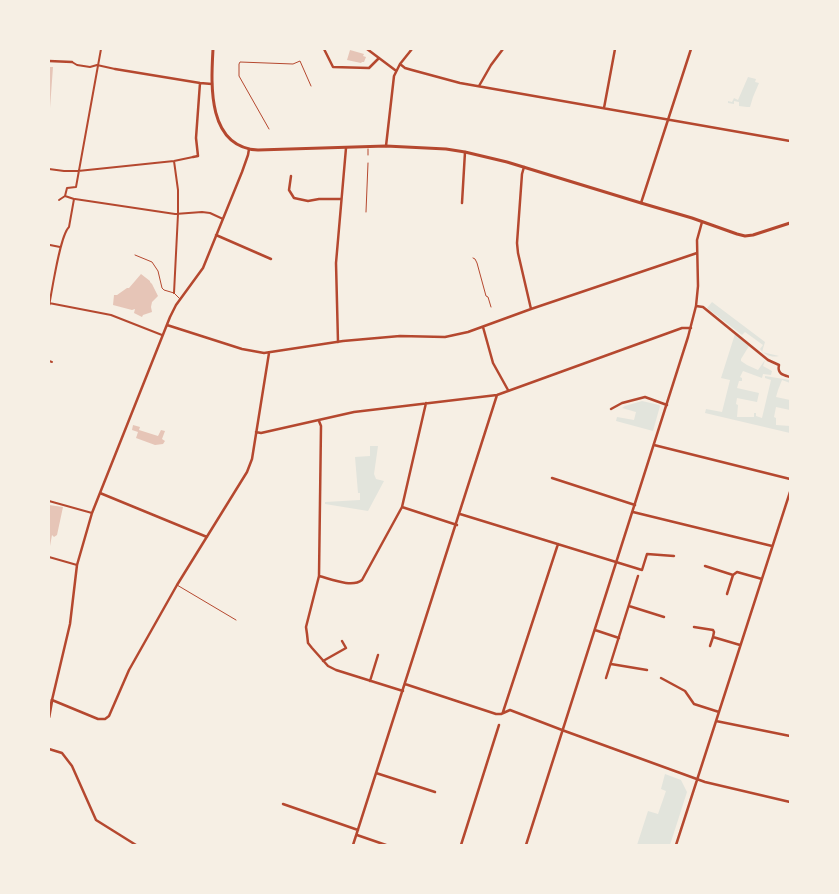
<!DOCTYPE html>
<style>
body{margin:0}
#map{position:relative;width:839px;height:894px;overflow:hidden;background:#f6efe4;font-family:"Public Sans",sans-serif}
canvas{display:block}
.frame{position:absolute;inset:0;border:50px solid #f6efe4;pointer-events:none}
</style>
<div id="map">
<canvas width="839" height="894"></canvas>
<div class="frame"></div>
</div>
<script>
const g = document.querySelector('canvas').getContext('2d');
g.lineJoin = 'round';
function paint(path, color) { g.fillStyle = color; g.fill(path, 'evenodd'); }
function stroke(path, color, width, dash) { g.strokeStyle = color; g.lineWidth = width; g.lineCap = dash ? 'butt' : 'round'; g.setLineDash(dash || []); g.stroke(path); }
paint(new Path2D(`
 M 748,77 L 756,79 L 755,82 L 759,83 L 753,97 L 750,107 L 747,107 L 739,106 L 739,102 L 734,101 L 734,104 L 728,103 L 728,101 L 732,102 L 734,98 L 738,100 Z
 M 712,302 L 765,342 L 762,352 L 779,356 C 771,358 765,355 760,349 L 763,345 L 745,332 L 742,335 L 707,308 Z
 M 735,334 L 749,346 L 741,359 L 741,361 L 747,365 L 758,370 L 765,360 L 763,366 L 772,371 L 771,375 L 763,374 L 762,378 L 743,371 L 740,377 L 742,378 L 742,381 L 739,381 L 737,388 L 759,393 L 757,402 L 737,398 L 736,404 L 738,405 L 737,417 L 754,417 L 754,413 L 756,413 L 756,416 L 762,418 L 771,380 L 765,378 L 765,376 L 790,380 L 790,383 L 782,380 L 778,390 L 776,397 L 790,400 L 790,410 L 776,407 L 774,417 L 776,418 L 776,425 L 790,426 L 790,433 L 705,413 L 706,409 L 722,412 L 730,380 L 721,378 Z
 M 642,401 L 659,405 L 660,406 L 653,431 L 616,421 L 617,417 L 634,420 L 636,412 L 622,408 L 625,406 Z
 M 370,446 L 378,446 L 374,474 L 376,479 L 384,481 L 368,511 L 325,504 L 325,502 L 360,500 L 360,493 L 358,493 L 355,457 L 370,456 Z
 M 665,774 L 681,780 L 687,792 L 670,845 L 637,845 L 648,811 L 658,814 L 666,791 L 661,789 Z`), '#e2e4dc');
paint(new Path2D(`
 M 350,50 L 364,54 L 363,56 L 366,57 L 364,62 L 362,62 L 361,63 L 347,60 Z
 M 49,67 L 53,67 L 50,108 L 49,108 Z
 M 141,274 L 150,281 L 150,282 L 152,284 L 158,296 L 152,302 L 151,307 L 152,312 L 143,315 L 142,317 L 134,313 L 135,309 L 132,310 L 113,305 L 114,295 L 117,295 L 127,288 L 129,288 Z
 M 133,425 L 140,427 L 139,430 L 158,436 L 161,430 L 165,431 L 162,439 L 165,441 L 163,444 L 155,445 L 136,438 L 138,432 L 132,430 Z
 M 49,505 L 63,507 L 57,535 L 54,537 L 52,535 L 50,546 L 49,546 Z`), '#e6c5b7');
stroke(new Path2D(`
 M 269,129 L 239,76 L 239,64 L 240,62 L 293,64 L 300,61 L 311,86
 M 368,149 L 368,155
 M 366,212 L 368,163
 M 135,255 L 152,262 L 158,271 L 162,288 L 164,290 L 174,293 L 180,299
 M 473,258 L 475,259 L 477,263 L 486,296 L 488,297 L 491,307
 M 177,585 L 236,620`), '#b5482f', 1);
stroke(new Path2D(`
 M 72,62 L 77,65 L 90,67 L 97,65 L 115,69
 M 49,169 L 64,171 L 78,171 L 174,161 L 193,157
 M 75,199 L 175,214 L 202,212 L 210,213 L 223,219
 M 59,200 L 65,196
 M 50,245 L 60,247
 M 174,293 L 178,214 L 178,190 L 174,161
 M 49,303 L 111,315 L 162,335
 M 49,306 C 52,291 60,235 69,227 L 74,199 L 65,196 L 67,188 L 76,187 L 101,49
 M 49,361 L 52,362
 M 49,501 L 92,513
 M 49,557 L 77,565`), '#b5482f', 2);
stroke(new Path2D(`
 M 324,49 L 333,67 L 369,68 L 379,58
 M 367,49 L 395,70
 M 49,61 L 72,62
 M 400,64 L 405,68 L 412,70 L 460,83 L 790,141
 M 115,69 L 200,83 L 212,84
 M 479,86 L 491,65 L 503,49
 M 604,108 L 615,49
 M 386,146 L 394,76 L 400,64 L 412,49
 M 249,149 L 248,155 L 242,172 L 203,268 L 176,305 L 170,317 L 92,513 L 77,565 L 70,624 L 52,700 L 98,719 L 105,719 L 109,716 L 129,670 L 177,585 L 247,472 L 252,459 L 269,353
 M 193,157 L 198,156 L 196,138 L 200,83
 M 524,167 L 522,174 L 517,243 L 518,253 L 531,309
 M 291,176 L 289,190 L 294,198 L 308,201 L 319,199 L 341,199
 M 462,203 L 465,152
 M 641,203 L 691,49
 M 216,235 L 271,259
 M 696,306 L 703,307 L 768,360 L 779,365 C 777,374 783,375 790,377
 M 167,325 L 242,349 L 264,353 L 343,341 L 400,336 L 445,337 L 468,332 L 531,309 L 697,253
 M 483,327 L 493,363 L 508,390
 M 338,342 L 336,263 L 346,148
 M 611,409 L 622,403 L 645,397 L 667,405
 M 319,421 L 321,426 L 319,576 L 306,627 L 307,634 L 308,643 L 312,648 L 328,666 L 336,670 L 403,691
 M 256,432 L 261,433 L 354,412 L 497,395 L 682,328 L 691,328
 M 654,445 L 790,479
 M 552,478 L 635,505
 M 100,493 L 207,537
 M 402,507 L 457,525
 M 633,512 L 772,546
 M 460,514 L 642,570 L 647,554 L 674,556
 M 705,566 L 733,575 L 737,572 L 762,579
 M 319,576 C 331,579 352,588 362,580 L 402,507 L 426,403
 M 727,594 L 733,575
 M 629,606 L 664,617
 M 694,627 L 713,630 L 714,632 L 713,637 L 740,645
 M 595,630 L 619,638
 M 710,646 L 713,637
 M 323,661 L 346,648 L 342,641
 M 611,664 L 647,670
 M 606,678 L 638,576
 M 661,678 L 685,691 L 694,704 L 719,712
 M 370,681 L 378,655
 M 405,684 L 496,714 L 501,714 L 510,710 L 562,730 L 705,782 L 790,802
 M 503,712 L 558,544
 M 716,721 L 790,736
 M 49,749 L 62,753 L 72,766 L 96,820 L 136,845
 M 376,773 L 435,792
 M 283,804 L 358,830
 M 357,835 L 386,845
 M 353,845 L 497,395
 M 461,845 L 499,725
 M 526,845 L 688,337 L 696,306 L 698,286 L 697,240 L 702,222
 M 676,845 L 790,492`), '#b5482f', 2.5);
stroke(new Path2D(`
 M 213,49 C 211,85 207,147 258,150 L 386,146 L 446,149 L 465,152 L 507,162 L 641,203 L 692,218 L 737,234 L 745,236 L 753,235 L 790,223
 M 49,717 L 52,700`), '#b5482f', 3);
</script>
